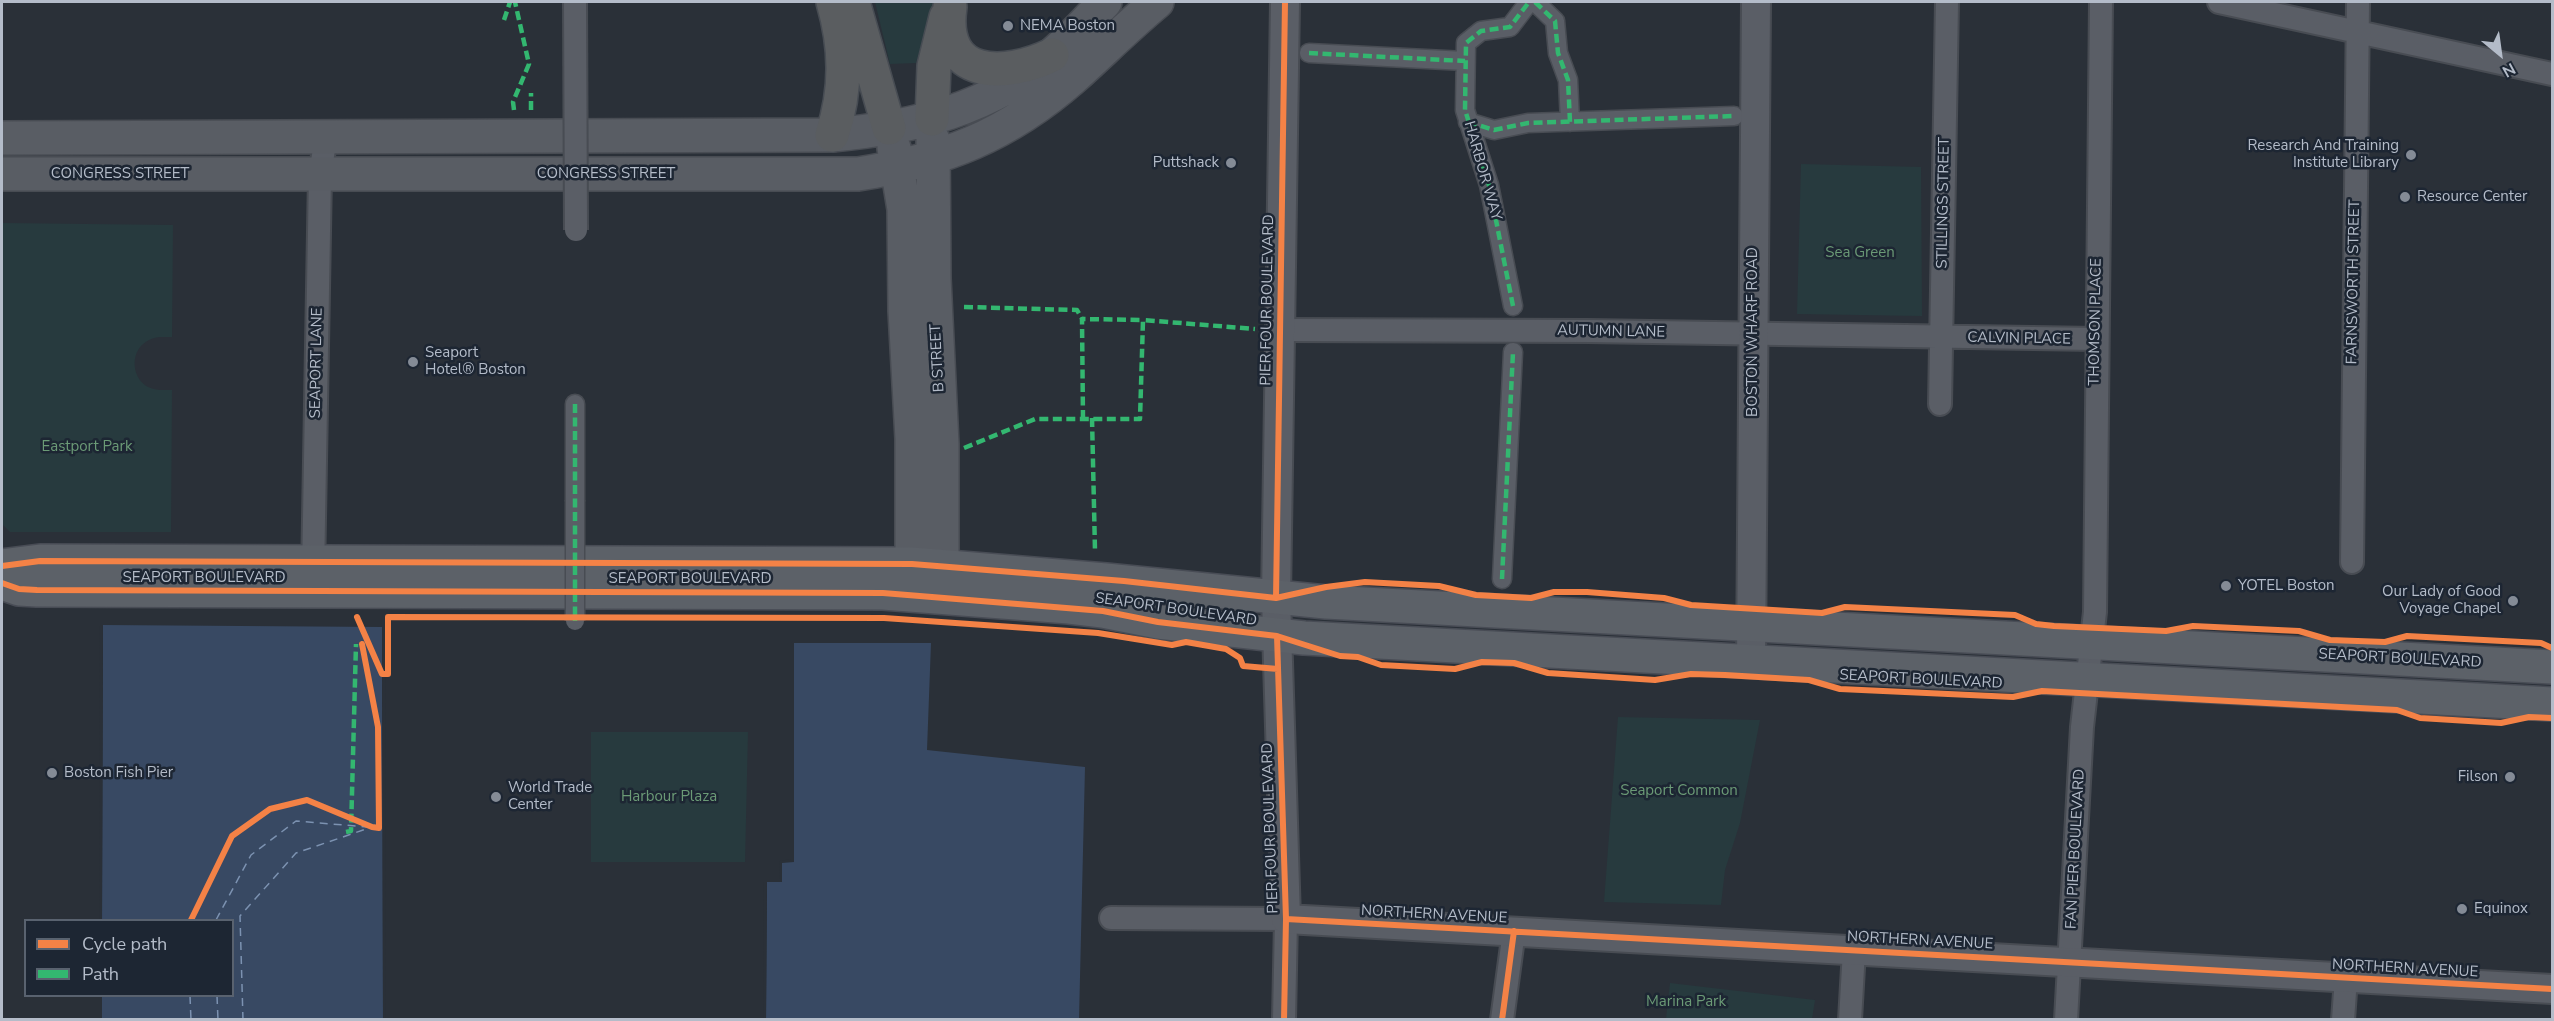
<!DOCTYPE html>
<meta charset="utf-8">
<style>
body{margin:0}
#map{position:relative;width:2554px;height:1021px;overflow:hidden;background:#2a3038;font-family:"Nunito Sans",sans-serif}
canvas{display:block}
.frame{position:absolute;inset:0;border:3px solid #b4bcc9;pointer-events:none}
.legend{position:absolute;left:24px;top:919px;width:210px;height:78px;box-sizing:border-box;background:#1d2633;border:2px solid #59626f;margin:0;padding:8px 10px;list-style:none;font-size:18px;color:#b4bcc9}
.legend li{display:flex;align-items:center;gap:12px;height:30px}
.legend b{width:30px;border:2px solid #59626f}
.north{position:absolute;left:2470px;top:24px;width:60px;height:60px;-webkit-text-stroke:4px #1d2633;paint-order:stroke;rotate:151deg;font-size:16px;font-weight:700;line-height:24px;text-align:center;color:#b4bcc9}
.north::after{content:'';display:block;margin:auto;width:21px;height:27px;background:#b4bcc9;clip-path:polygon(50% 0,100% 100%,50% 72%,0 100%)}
</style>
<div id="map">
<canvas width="2554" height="1021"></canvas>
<div class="frame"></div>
<ul class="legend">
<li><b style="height:8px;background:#f48246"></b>Cycle path</li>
<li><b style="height:8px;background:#33b770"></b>Path</li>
</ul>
<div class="north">N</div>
</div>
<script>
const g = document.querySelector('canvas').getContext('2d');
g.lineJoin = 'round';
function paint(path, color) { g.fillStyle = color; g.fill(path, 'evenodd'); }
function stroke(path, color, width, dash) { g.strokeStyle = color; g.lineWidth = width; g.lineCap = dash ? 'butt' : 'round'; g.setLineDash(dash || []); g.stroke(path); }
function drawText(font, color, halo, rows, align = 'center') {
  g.font = font + ' "Nunito Sans",sans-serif'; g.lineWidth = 5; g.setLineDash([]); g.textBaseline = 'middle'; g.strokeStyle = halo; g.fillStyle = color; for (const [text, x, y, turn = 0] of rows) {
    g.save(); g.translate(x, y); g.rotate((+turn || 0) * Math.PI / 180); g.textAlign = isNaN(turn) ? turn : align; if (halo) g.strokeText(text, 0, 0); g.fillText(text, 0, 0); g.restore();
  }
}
paint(new Path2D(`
 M 875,2 L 934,2 L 916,63 L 890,64 Z
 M 1801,164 L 1921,167 L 1922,316 L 1797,314 Z
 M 2,223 L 173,225 L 172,337 C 164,337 156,336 149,340 C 130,349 130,377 148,387 C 156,391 164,390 172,390 L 171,532 L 10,532 L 3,525 Z
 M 1618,717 L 1760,720 L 1740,823 L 1725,870 L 1721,905 L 1604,902 Z
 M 591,732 L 748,732 L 745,862 L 591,862 Z
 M 1670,983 L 1815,1000 L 1812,1019 L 1666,1019 Z`), '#273a3e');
paint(new Path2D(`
 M 103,625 L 382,627 L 383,1019 L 102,1020 L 102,996 L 232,996 L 232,920 L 102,920 Z
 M 794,643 L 931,643 L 927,750 L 1085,767 L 1079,1019 L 766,1020 L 767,882 L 782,882 L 782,862 L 794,862 Z`), '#384963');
paint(new Path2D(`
 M 100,625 L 103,625 L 102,920 L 99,920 Z
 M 382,627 L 385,627 L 386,1020 L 383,1019 Z
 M 794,640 L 794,862 L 782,863 L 782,882 L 767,882 L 766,1019 L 763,1020 L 764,881 L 766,879 L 779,879 L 780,861 L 791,859 L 791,643 Z`), '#2a3038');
stroke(new Path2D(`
 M 191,920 L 232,836 L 270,809 L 307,800 L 371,827
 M 216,920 L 251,855 L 296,821 L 368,827
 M 190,996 L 191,1020
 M 217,996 L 218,1020
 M 243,1020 L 240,916 L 296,853 L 372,827`), '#7c92b1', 1.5, [8, 6]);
const pedestrian = new Path2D(`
 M 1535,2 L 1555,21 L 1558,53 L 1568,80 L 1570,122
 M 1309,53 L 1465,61
 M 1468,122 L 1494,130 L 1528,123 L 1734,116
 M 1513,306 L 1489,185 L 1465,110 L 1466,43 L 1481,31 L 1510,27 L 1529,2
 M 575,500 L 575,404
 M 1502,579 L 1513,352`);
const minor = new Path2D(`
 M 2219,2 L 2552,74
 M 1279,330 L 1588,331 L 2096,339
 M 1940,404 L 1947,2
 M 2352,562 L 2358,2
 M 313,576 L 320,174 L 326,137
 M 1111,918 L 1286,919 L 1284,1020
 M 1502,1020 L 1514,931
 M 1850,1020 L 1854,950
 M 2066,1020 L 2082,727 L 2095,612 L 2101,2
 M 2343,1020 L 2346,978`);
const tertiary = new Path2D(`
 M 1285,2 L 1276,598 L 1286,919 L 2552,989
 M 1751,662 L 1756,2`);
const secondary = new Path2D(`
 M 2,138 L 832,135 C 912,128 992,109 1053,54 C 1072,38 1088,19 1105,2
 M 933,140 L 934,278 L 942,444 L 942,595
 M 894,148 L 904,209 L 905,311 L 912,439 L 912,593
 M 2,174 L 858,174 C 943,161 1008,135 1073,78 C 1101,53 1128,26 1157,2`);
const primary = new Path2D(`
 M 2,566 L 40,561 L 912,564 L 1106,580 L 1326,602 L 2552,667
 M 2,583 L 19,589 L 37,590 L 883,593 L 1069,607 L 1103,611 L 1158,622 L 1304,638 L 2552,704`);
const motorway = new Path2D(`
 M 853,2 L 889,128
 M 950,7 C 940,79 1004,78 1052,55
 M 932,119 L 934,66 L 946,17
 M 832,135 C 847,89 846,47 833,2`);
stroke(pedestrian, '#484c53', 21);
stroke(minor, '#484c53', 26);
stroke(tertiary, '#484c53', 32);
stroke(secondary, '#484c53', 36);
stroke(primary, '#484c55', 36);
stroke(motorway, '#474c53', 36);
stroke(pedestrian, '#5a5e66', 18);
stroke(minor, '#5a5e66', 22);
stroke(tertiary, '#5a5e66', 28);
stroke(secondary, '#595d64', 33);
stroke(primary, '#5c6168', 33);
stroke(motorway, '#5a5d60', 33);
const pedestrianBridge = new Path2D(`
 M 575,500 L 575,621`);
const minorBridge = new Path2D(`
 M 575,2 L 576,230`);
stroke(pedestrianBridge, '#484c53', 21, []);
stroke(minorBridge, '#484c53', 26, []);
stroke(pedestrianBridge, '#5a5e66', 18);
stroke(minorBridge, '#5a5e66', 22);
stroke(new Path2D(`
 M 1535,2 L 1555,21 L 1558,53 L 1568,80 L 1570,122
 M 504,20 L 510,2
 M 1309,53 L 1465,61
 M 514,110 L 513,102 L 529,64 L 515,2
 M 531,110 L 531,93
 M 1468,122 L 1494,130 L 1528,123 L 1734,116
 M 1513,306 L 1489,185 L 1465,110 L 1466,43 L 1481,31 L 1510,27 L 1529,2
 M 964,307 L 1077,310 L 1082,319
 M 575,404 L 575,621
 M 1092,418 L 1095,551
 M 1083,419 L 1082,319 L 1143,320
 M 964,448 L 1035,419 L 1140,419 L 1143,320 L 1255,329
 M 1502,579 L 1513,352
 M 346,832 L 351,831 L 356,644`), '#33b770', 4.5, [9, 4.5]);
stroke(new Path2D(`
 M 2,566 L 40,561 L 912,564 L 1124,581 L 1276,598 L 1326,587 L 1365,582 L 1439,586 L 1476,595 L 1531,598 L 1554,592 L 1587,592 L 1664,598 L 1691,605 L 1822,613 L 1845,607 L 2015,615 L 2036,624 L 2054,626 L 2166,631 L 2193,626 L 2299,631 L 2330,640 L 2385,642 L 2407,636 L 2541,643 L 2552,648
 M 2,583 L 19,589 L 37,590 L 883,593 L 1103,611 L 1158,622 L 1277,636 L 1340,656 L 1358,657 L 1381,665 L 1455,669 L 1482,662 L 1514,663 L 1548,673 L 1655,680 L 1691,674 L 1725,675 L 1809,680 L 1840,689 L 2013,697 L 2042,691 L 2397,710 L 2420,718 L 2501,723 L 2529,717 L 2552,718
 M 1276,598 L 1285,2
 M 357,617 L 382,674 L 388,674 L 388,617 L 884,618 L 1098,633 L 1172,645 L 1186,642 L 1226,649 L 1240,658 L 1243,666 L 1278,669
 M 1277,636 L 1286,919 L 1284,1020
 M 1286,919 L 2552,989
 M 191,920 L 232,836 L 270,809 L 307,800 L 372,827 L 379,828 L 378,727 L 362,644
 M 1502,1020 L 1514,931`), '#f48246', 6);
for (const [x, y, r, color] of [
 [1008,26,6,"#848b96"],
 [2411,155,6,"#848b96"],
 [1231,163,6,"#848b96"],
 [2405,197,6,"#848b96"],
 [413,362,6,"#848b96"],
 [2226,586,6,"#848b96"],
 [2513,601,6,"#848b96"],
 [52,773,6,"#848b96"],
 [2510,777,6,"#848b96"],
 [496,797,6,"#848b96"],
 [2462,909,6,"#848b96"]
]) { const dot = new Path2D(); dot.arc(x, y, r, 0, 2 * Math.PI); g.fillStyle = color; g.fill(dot); stroke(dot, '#1d2633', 2); }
drawText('15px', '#b4bcc9', '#1d2633', [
 ["NEMA Boston",1020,26],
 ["Research And Training",2399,146,"right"],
 ["Institute Library",2399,163,"right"],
 ["Puttshack",1219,163,"right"],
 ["Resource Center",2417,197],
 ["Seaport",425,353],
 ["Hotel® Boston",425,370],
 ["YOTEL Boston",2238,586],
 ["Our Lady of Good",2501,592,"right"],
 ["Voyage Chapel",2501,609,"right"],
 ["Boston Fish Pier",64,773],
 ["Filson",2498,777,"right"],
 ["World Trade",508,788],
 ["Center",508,805],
 ["Equinox",2474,909]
], 'left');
drawText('15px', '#b4bcc9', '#1d2633', [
 ["HARBOR WAY",1482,171,74],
 ["CONGRESS STREET",120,174],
 ["CONGRESS STREET",606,174],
 ["STILLINGS STREET",1944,203,-89],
 ["FARNSWORTH STREET",2354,282,-89],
 ["PIER FOUR BOULEVARD",1268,300,-89],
 ["THOMSON PLACE",2096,322,-89],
 ["AUTUMN LANE",1611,332,1],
 ["BOSTON WHARF ROAD",1753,332,-90],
 ["CALVIN PLACE",2019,339,1],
 ["B STREET",938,358,-93],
 ["SEAPORT LANE",317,363,-89],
 ["SEAPORT BOULEVARD",204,578],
 ["SEAPORT BOULEVARD",690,579],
 ["SEAPORT BOULEVARD",1176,610,8],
 ["SEAPORT BOULEVARD",2400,659,3],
 ["SEAPORT BOULEVARD",1921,680,3],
 ["PIER FOUR BOULEVARD",1271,828,-92],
 ["FAN PIER BOULEVARD",2076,849,-87],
 ["NORTHERN AVENUE",1434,915,3],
 ["NORTHERN AVENUE",1920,941,3],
 ["NORTHERN AVENUE",2405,969,3]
]);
drawText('15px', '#6b9a76', '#1d2633', [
 ["Sea Green",1860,253],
 ["Eastport Park",87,447],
 ["Seaport Common",1679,791],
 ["Harbour Plaza",669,797],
 ["Marina Park",1686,1002]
]);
</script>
